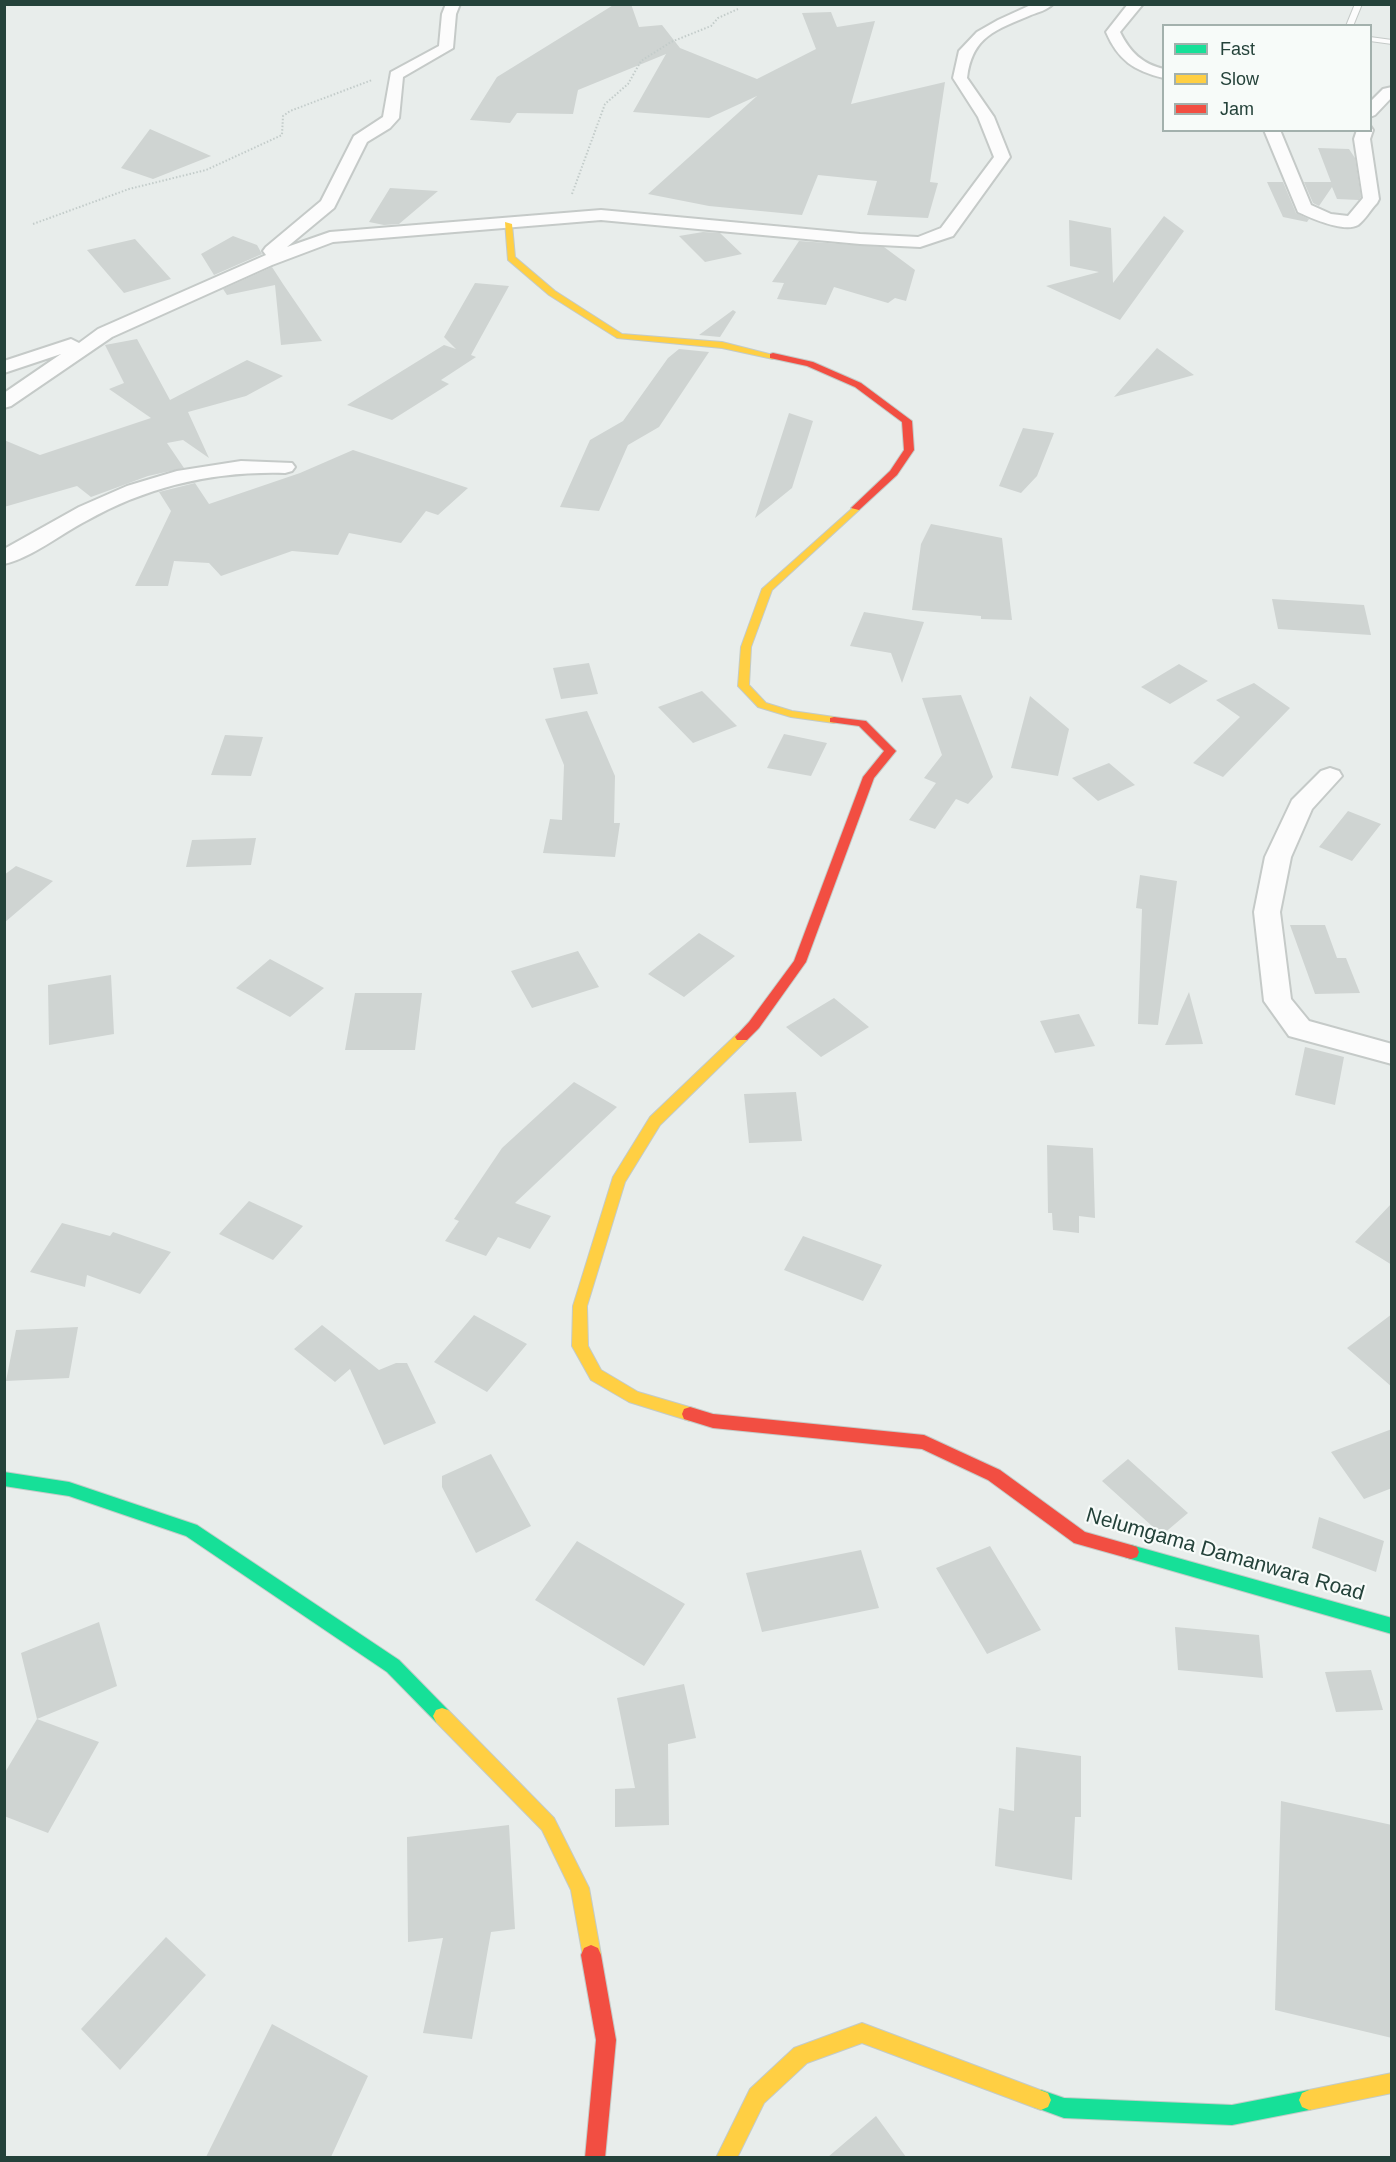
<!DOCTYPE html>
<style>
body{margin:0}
#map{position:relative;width:1396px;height:2162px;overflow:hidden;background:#e8edeb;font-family:Helvetica,sans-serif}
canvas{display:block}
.frame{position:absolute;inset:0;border:6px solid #24423a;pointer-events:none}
.legend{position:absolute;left:1162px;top:24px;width:210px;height:108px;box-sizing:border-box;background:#f7fbf9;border:2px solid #a3b1ad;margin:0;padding:8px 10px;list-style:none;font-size:18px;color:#24423a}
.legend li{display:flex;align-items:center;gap:12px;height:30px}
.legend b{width:30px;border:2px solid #a3b1ad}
</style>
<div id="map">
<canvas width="1396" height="2162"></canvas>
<div class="frame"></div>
<ul class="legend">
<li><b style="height:8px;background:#16e098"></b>Fast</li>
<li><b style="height:8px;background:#ffcf43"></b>Slow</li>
<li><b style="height:8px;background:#f24e42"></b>Jam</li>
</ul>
</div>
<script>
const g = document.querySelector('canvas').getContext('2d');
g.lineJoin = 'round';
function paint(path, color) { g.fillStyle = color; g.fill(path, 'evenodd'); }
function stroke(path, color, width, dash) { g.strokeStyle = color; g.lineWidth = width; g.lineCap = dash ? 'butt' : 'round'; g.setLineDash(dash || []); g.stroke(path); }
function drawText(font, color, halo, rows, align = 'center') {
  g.font = font + ' Helvetica,sans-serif'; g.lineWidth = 4.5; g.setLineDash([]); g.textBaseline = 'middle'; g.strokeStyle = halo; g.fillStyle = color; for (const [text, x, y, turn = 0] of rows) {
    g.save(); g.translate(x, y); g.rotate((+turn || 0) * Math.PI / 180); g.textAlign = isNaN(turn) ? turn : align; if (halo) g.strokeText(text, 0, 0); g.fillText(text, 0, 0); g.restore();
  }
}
paint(new Path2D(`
 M 615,4 L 631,4 L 639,27 L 662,25 L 680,48 L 757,79 L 816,49 L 802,13 L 831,12 L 837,27 L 875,21 L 851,104 L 945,82 L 930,182 L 938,183 L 928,218 L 867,215 L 877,181 L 818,175 L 802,215 L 709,206 L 648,194 L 757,96 L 709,118 L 633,112 L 666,54 L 578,90 L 573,114 L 517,113 L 510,123 L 470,120 L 497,77 Z
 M 150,129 L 211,156 L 153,179 L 121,168 Z
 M 1318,148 L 1349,149 L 1355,158 L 1361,197 L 1359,200 L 1337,199 L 1332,187 L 1319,206 L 1313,203 L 1304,182 L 1331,182 Z
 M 1267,182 L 1283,182 L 1296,213 L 1309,219 L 1307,222 L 1283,217 Z
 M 390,188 L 438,191 L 399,224 L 384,225 L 369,222 Z
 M 1164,216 L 1184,231 L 1120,320 L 1046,286 L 1099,272 L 1070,266 L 1069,220 L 1111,228 L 1113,283 Z
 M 703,232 L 720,233 L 742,254 L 705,262 L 679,236 Z
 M 233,236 L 257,245 L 262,254 L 214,275 L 201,254 Z
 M 135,239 L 171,279 L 124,293 L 87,250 Z
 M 799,241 L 884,247 L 915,270 L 906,301 L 895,298 L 888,303 L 834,287 L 826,305 L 777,299 L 784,283 L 772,282 Z
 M 272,267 L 283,284 L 322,341 L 281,345 L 275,285 L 227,295 L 223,289 Z
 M 475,283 L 509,286 L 471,355 L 476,357 L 441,380 L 449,384 L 392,420 L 347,405 L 444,345 L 456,349 L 444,337 Z
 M 733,310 L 736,312 L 720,337 L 699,335 Z
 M 137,339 L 170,400 L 247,360 L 283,376 L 246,396 L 188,412 L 209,458 L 183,440 L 167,443 L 184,468 L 148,476 L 91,497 L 77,486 L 4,507 L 4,440 L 40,455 L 151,418 L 109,389 L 124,383 L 105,345 Z
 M 1157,348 L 1194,375 L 1114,397 Z
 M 679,349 L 709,352 L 659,427 L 628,445 L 599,511 L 560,507 L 590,440 L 623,421 L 668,358 Z
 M 789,413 L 813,421 L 792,488 L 755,518 Z
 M 1023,428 L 1054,433 L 1037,476 L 1021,493 L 999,486 Z
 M 353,450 L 468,488 L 438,515 L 426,511 L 401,543 L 349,533 L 338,555 L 292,551 L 221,576 L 209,563 L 174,561 L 168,586 L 135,586 L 171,511 L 159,492 L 195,483 L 209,504 L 300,473 Z
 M 931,524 L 1002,538 L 1012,620 L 981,619 L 981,616 L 912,610 L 921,544 Z
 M 1272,599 L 1364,605 L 1371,635 L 1278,629 Z
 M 864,612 L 924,622 L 902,683 L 891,653 L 850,646 Z
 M 589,663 L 598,694 L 561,699 L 553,668 Z
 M 1179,664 L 1208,681 L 1170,704 L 1141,687 Z
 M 1254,683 L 1290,708 L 1223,777 L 1193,763 L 1240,717 L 1216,700 Z
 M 702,691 L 737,726 L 693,743 L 658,707 Z
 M 961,695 L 993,777 L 968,804 L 956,799 L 935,829 L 909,820 L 936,783 L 924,778 L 942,755 L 922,698 Z
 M 1030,696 L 1069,729 L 1058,776 L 1011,768 Z
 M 587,711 L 615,776 L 614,823 L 620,823 L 615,857 L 543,853 L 550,819 L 562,820 L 564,765 L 545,719 Z
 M 784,734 L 827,743 L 811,776 L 767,768 Z
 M 225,735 L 263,737 L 251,776 L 211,775 Z
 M 1109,763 L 1135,785 L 1098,801 L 1072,778 Z
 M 1348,811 L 1381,824 L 1352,861 L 1319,847 Z
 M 256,838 L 251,865 L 186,867 L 192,840 Z
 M 16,866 L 53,881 L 4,923 L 4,875 Z
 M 1140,875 L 1177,881 L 1158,1025 L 1138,1024 L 1142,909 L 1136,908 Z
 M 1290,925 L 1325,925 L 1337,958 L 1346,958 L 1360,993 L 1315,994 Z
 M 699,933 L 735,956 L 684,997 L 648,974 Z
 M 578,951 L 599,987 L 532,1008 L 511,971 Z
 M 270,959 L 324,988 L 290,1017 L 236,988 Z
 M 111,975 L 114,1034 L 49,1045 L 48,985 Z
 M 1189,992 L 1203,1044 L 1165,1045 Z
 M 355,993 L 422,993 L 415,1050 L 345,1050 Z
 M 834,998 L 869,1027 L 821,1057 L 786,1027 Z
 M 1079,1014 L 1095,1046 L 1055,1053 L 1040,1021 Z
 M 1305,1047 L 1344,1057 L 1335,1105 L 1295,1095 Z
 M 574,1082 L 617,1107 L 515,1203 L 551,1216 L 530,1249 L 498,1237 L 486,1256 L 445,1241 L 459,1221 L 454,1219 L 502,1148 Z
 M 796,1092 L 802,1141 L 749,1143 L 744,1094 Z
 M 1047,1145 L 1093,1148 L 1095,1218 L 1079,1216 L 1079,1233 L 1053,1230 L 1052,1213 L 1048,1213 Z
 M 249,1201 L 303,1226 L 273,1260 L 219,1234 Z
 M 1392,1203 L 1392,1265 L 1355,1242 Z
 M 62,1223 L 110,1236 L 113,1232 L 171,1252 L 140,1294 L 87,1275 L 85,1287 L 30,1272 Z
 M 803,1236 L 882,1265 L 863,1301 L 784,1270 Z
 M 1392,1314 L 1392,1387 L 1347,1348 Z
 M 474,1315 L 527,1344 L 487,1392 L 434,1362 Z
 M 322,1325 L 379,1370 L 396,1363 L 407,1363 L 436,1423 L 384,1445 L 350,1369 L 335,1382 L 294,1349 Z
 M 78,1327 L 69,1378 L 6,1381 L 16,1330 Z
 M 1392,1429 L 1392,1488 L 1364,1499 L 1331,1452 Z
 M 491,1454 L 531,1526 L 476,1553 L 442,1487 L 442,1476 Z
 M 1128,1459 L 1188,1513 L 1162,1535 L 1102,1481 Z
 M 1319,1517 L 1384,1541 L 1376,1572 L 1312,1548 Z
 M 577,1541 L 685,1604 L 644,1666 L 535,1600 Z
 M 990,1546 L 1041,1630 L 987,1654 L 936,1568 Z
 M 861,1550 L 879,1608 L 762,1632 L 746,1573 Z
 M 99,1622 L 117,1686 L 37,1719 L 21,1653 Z
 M 1175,1627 L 1259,1635 L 1263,1678 L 1178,1670 Z
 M 1371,1670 L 1383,1710 L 1336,1712 L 1325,1672 Z
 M 684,1684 L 696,1738 L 668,1744 L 669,1825 L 615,1827 L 615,1789 L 635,1788 L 617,1698 Z
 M 37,1719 L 99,1742 L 48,1833 L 4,1816 L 4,1774 Z
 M 1016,1747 L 1081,1756 L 1081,1817 L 1075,1817 L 1072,1880 L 995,1866 L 999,1808 L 1014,1811 Z
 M 1281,1801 L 1392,1825 L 1392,2038 L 1275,2010 Z
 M 509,1825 L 515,1929 L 491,1932 L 472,2039 L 423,2033 L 443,1938 L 408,1942 L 407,1837 Z
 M 166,1937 L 206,1975 L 120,2070 L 81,2029 Z
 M 272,2024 L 368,2076 L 331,2157 L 206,2157 Z
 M 876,2116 L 906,2157 L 828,2157 Z`), '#cfd4d2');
const lane = new Path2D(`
 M 1355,4 L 1362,4 L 1353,26 L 1346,26 Z
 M 1370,37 L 1392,40 L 1392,44 L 1370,41 Z`);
const street = new Path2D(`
 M 446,4 L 460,4 L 456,14 L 453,48 L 403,77 L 399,118 L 390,128 L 367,142 L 334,208 L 287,247 L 330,232 L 601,210 L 860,234 L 918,237 L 941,228 L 994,157 L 978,117 L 953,78 L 959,51 L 977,32 L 998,20 L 1033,4 L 1053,4 C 1047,10 1039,12 1031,15 C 996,30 972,36 967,78 L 994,117 L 1010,157 L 953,236 L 920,247 L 860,244 L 601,220 L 333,242 L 272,265 L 112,337 L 11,406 L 4,408 L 4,393 L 61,354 L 4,373 L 4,361 L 71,339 L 79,343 L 98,329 L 266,255 L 263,251 L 266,247 L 321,201 L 354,136 L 383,117 L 391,72 L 439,46 L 442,14 Z
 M 1128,4 L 1143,4 L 1120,32 C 1130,52 1142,64 1164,69 L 1164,78 C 1134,71 1118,60 1106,32 Z
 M 1392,87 L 1392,97 L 1375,115 L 1370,117 L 1370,102 L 1383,89 Z
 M 1371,127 L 1373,130 L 1370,139 L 1379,199 L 1377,203 C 1371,209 1365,220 1358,225 C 1344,233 1311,218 1298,212 L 1264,130 L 1280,130 L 1311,205 L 1331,214 L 1348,216 L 1363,198 L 1354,139 L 1357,130 L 1370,130 Z
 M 241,461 L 292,463 L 295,467 L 292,471 L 285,473 C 214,471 148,486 86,521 C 61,534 31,558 4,564 L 4,549 L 79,507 L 127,486 L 177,471 Z
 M 1330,768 L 1339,771 L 1342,776 L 1312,809 L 1291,857 L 1280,912 L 1291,999 L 1309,1021 L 1392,1044 L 1392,1064 L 1289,1036 L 1264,1001 L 1254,912 L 1265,857 L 1292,800 L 1321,771 Z`);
const fast = new Path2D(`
 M 4,1472 L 69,1482 L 197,1525 L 399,1660 L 448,1710 L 451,1716 L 448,1722 L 442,1724 L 436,1722 L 387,1672 L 186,1536 L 69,1496 L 4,1486 Z
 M 1131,1545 L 1392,1618 L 1392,1634 L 1131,1559 L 1125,1557 L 1123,1552 L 1125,1547 Z
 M 1041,2090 L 1064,2098 L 1232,2105 L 1309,2090 L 1316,2093 L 1319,2100 L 1316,2107 L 1309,2110 L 1232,2125 L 1064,2118 L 1034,2107 L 1031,2100 L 1034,2093 Z`);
const slow = new Path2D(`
 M 505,222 L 512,224 L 515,257 L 555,291 L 622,334 L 722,342 L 777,356 L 773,359 L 722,348 L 617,338 L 549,295 L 508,260 Z
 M 856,505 L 859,506 L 859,510 L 772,590 L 751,647 L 749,685 L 766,703 L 792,711 L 834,717 L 840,720 L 834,723 L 791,717 L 758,707 L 738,686 L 741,647 L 762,589 Z
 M 742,1032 L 747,1034 L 749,1037 L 747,1040 L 660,1125 L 625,1182 L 587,1306 L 588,1346 L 601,1370 L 638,1392 L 696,1409 L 698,1414 L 696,1419 L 690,1421 L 629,1402 L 591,1380 L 572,1346 L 573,1306 L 613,1177 L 650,1117 L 737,1034 Z
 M 442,1708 L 448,1710 L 554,1818 L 589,1888 L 601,1955 L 598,1962 L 591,1965 L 584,1962 L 571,1890 L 542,1830 L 436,1722 L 433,1716 L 436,1710 Z
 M 862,2023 L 1048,2093 L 1051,2100 L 1048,2107 L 1041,2110 L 862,2043 L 807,2063 L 764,2103 L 737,2158 L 716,2158 L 750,2089 L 794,2048 Z
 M 1392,2073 L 1392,2093 L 1309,2110 L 1302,2107 L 1299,2100 L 1302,2093 L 1309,2090 Z`);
const jam = new Path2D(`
 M 773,353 L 813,362 L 861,383 L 912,421 L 914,450 L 897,475 L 859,510 L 851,508 L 890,471 L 904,450 L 902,422 L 855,387 L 807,366 L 770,358 L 770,354 Z
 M 834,717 L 866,721 L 896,751 L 874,778 L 806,962 L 759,1028 L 747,1040 L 737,1040 L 735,1037 L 749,1022 L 794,961 L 863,777 L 884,751 L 859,726 L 830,722 L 830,718 Z
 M 690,1407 L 713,1414 L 924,1435 L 1000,1470 L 1085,1532 L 1131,1545 L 1137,1547 L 1139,1552 L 1137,1557 L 1131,1559 L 1074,1543 L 988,1480 L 922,1449 L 713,1428 L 684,1419 L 682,1414 L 684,1409 Z
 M 591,1945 L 598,1948 L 601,1955 L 616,2040 L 605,2158 L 585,2158 L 596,2040 L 581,1955 L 584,1948 Z`);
stroke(lane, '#c5cac8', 2);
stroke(street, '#c5cac8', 4);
stroke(fast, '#c3cbc8', 2);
stroke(slow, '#c3cbc8', 2);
stroke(jam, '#c3cbc8', 2);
stroke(new Path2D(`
 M 572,194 L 605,104 L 628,84 L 641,61 L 671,42 L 711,26 L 718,18 L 738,9
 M 33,224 L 129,189 L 206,170 L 282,135 L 283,116 L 290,111 L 372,80`), '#c3ccca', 2, [1.5, 2]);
paint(lane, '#fcfcfc');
paint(street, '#fcfcfc');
paint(fast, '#16e098');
paint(slow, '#ffcf43');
paint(jam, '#f24e42');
drawText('21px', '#24423a', '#f7fbf9', [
 ["Nelumgama Damanwara Road",1225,1555,16]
]);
</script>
